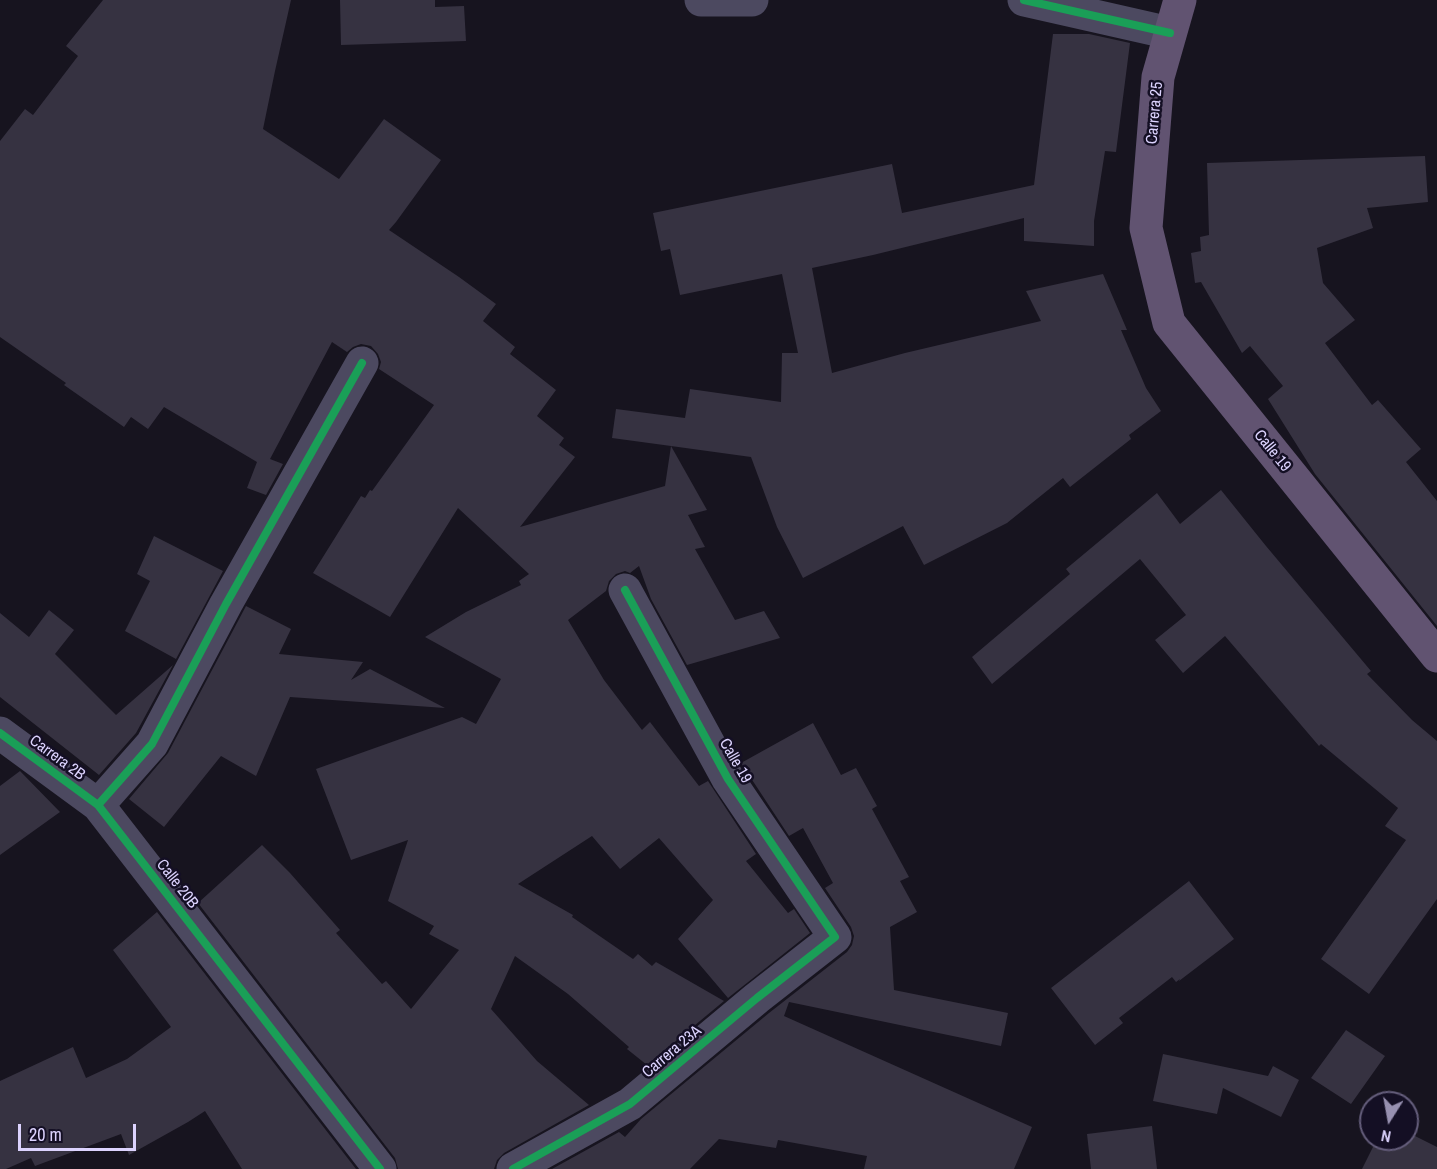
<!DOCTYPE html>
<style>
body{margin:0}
#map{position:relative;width:1437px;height:1169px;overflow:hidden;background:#17141f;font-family:"Archivo Narrow",sans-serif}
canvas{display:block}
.north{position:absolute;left:1359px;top:1091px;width:60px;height:60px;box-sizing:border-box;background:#140f24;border:2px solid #645d7b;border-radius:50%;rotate:191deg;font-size:16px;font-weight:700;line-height:24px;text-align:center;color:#dcd3fe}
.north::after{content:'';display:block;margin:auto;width:21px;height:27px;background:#9790b0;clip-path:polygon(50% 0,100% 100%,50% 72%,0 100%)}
.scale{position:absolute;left:18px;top:1124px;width:118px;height:27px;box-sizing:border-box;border:3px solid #dcd3fe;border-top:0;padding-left:8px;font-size:18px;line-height:21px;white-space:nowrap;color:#dcd3fe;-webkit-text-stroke:4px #140f24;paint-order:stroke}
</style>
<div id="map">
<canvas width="1437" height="1169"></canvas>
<div class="north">N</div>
<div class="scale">20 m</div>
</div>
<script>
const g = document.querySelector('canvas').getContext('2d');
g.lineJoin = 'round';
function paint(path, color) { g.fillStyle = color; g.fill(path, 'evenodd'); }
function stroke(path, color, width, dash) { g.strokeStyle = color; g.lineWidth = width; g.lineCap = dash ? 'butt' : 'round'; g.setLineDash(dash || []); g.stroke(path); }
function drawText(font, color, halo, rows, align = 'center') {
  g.font = font + ' "Archivo Narrow",sans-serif'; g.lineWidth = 5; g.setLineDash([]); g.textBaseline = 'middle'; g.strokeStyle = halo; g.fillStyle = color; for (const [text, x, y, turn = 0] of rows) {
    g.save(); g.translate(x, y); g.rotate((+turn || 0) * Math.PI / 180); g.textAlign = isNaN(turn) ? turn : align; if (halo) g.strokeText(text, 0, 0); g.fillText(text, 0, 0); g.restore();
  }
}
paint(new Path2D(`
 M 103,0 L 291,0 L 275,71 L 263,129 L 339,179 L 384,119 L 441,160 L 396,222 L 389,230 L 459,277 L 496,304 L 483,321 L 515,347 L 510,354 L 556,390 L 537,416 L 564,438 L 559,445 L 575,457 L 520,527 L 665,486 L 671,446 L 612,438 L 616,409 L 685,418 L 690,389 L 781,402 L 782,353 L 798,353 L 782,274 L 680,295 L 670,249 L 661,251 L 653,213 L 892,164 L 902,213 L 1034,185 L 1053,34 L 1089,34 L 1130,43 L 1116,152 L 1105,151 L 1094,221 L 1094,246 L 1024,241 L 1024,218 L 873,255 L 812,268 L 832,373 L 905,353 L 1041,321 L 1026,291 L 1103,274 L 1127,330 L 1121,330 L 1146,388 L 1161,411 L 1129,435 L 1131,439 L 1070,487 L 1063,478 L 1007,523 L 924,565 L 903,526 L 803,578 L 777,527 L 751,457 L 671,446 L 707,510 L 688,515 L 705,547 L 695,549 L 735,620 L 764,611 L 780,638 L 687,665 L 651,599 L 639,566 L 630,573 L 625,571 L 616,574 L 609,581 L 606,591 L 568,620 L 604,680 L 642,730 L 650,722 L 699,786 L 708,781 L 756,854 L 746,861 L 788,913 L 794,909 L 810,933 L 728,998 L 678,939 L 713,900 L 659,838 L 620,869 L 592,836 L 518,884 L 573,915 L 572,917 L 633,959 L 638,954 L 652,966 L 656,962 L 724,1001 L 647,1065 L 627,1049 L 629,1047 L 568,994 L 515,956 L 491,1009 L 537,1061 L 589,1105 L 504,1153 L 497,1160 L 494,1169 L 398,1169 L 395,1158 L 198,903 L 262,845 L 290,873 L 340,930 L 336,933 L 382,984 L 386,981 L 411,1009 L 459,950 L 429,934 L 434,926 L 388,901 L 408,840 L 351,860 L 316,769 L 462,717 L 476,724 L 501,679 L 425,637 L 466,612 L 521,585 L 519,581 L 529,574 L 458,508 L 390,617 L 313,573 L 361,496 L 365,498 L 370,490 L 372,491 L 434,405 L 379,369 L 381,362 L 378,354 L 371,346 L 361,344 L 353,347 L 347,352 L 332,342 L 270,459 L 283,464 L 266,495 L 247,488 L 257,462 L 164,407 L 148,429 L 131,417 L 124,427 L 64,385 L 66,383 L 0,337 L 0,141 L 25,109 L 33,115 L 78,56 L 66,46 Z
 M 340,0 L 435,0 L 435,7 L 464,6 L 466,41 L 341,45 Z
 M 1425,156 L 1428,202 L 1367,208 L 1373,228 L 1317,248 L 1323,283 L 1355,320 L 1325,343 L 1372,405 L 1378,400 L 1421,449 L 1406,462 L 1437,501 L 1437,626 L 1315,474 L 1268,399 L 1283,386 L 1250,346 L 1242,353 L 1201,282 L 1195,283 L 1191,253 L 1201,251 L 1200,237 L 1209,235 L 1207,163 Z
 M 1221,490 L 1266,546 L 1371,671 L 1367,674 L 1412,720 L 1437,741 L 1437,899 L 1369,994 L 1321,959 L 1406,840 L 1385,826 L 1398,808 L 1321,744 L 1319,746 L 1225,636 L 1183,673 L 1155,640 L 1186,615 L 1140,559 L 992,684 L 972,657 L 1070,574 L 1066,569 L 1157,493 L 1180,524 Z
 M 154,536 L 223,571 L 176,659 L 125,631 L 150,581 L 137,574 Z
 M 246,606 L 291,629 L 279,654 L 363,662 L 351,680 L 370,669 L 445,708 L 290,697 L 256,776 L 221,756 L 164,827 L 129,799 L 168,753 Z
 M 49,610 L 74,630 L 55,654 L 116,715 L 173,665 L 136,733 L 99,775 L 0,697 L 0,613 L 29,637 Z
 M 813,723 L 841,775 L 856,768 L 877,806 L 872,809 L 909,877 L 900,881 L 917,912 L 890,927 L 894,990 L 1008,1013 L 1001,1046 L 789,1002 L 784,1016 L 1032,1127 L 1014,1169 L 864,1169 L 867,1156 L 778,1140 L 776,1148 L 719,1139 L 690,1169 L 552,1169 L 619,1132 L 625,1137 L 641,1119 L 769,1013 L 847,952 L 852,945 L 854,936 L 851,927 L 825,888 L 833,883 L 803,828 L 789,836 L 741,763 Z
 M 20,771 L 60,812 L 0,855 L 0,786 Z
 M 1189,881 L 1234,939 L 1179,981 L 1180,979 L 1176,982 L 1172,977 L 1119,1018 L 1123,1023 L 1095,1045 L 1051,988 Z
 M 157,912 L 356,1169 L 242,1169 L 205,1111 L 188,1122 L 129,1155 L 121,1134 L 35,1166 L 31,1158 L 6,1169 L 0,1169 L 0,1081 L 73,1047 L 86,1078 L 127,1059 L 171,1027 L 113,950 Z
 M 1346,1030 L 1385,1056 L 1351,1104 L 1311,1078 Z
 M 1163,1054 L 1268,1076 L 1273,1066 L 1299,1080 L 1281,1117 L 1223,1088 L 1217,1114 L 1153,1101 Z
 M 1152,1126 L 1157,1169 L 1091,1169 L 1087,1134 Z
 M 1407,1132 L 1437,1147 L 1437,1169 L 1362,1169 L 1377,1139 L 1407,1139 Z`), '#363241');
stroke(new Path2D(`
 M 701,0 L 752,0
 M 1024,0 L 1170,33
 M 0,733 L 98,805 L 380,1169
 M 98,805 L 152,744 L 226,604 L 362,363
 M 513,1169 L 630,1104 L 757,998 L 835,937 L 728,779 L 625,590`), '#4c4960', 33);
stroke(new Path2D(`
 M 1180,0 L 1158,77 L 1146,228 L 1169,323 L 1437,656`), '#615371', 33);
stroke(new Path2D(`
 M 1024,0 L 1170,33
 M 0,733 L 98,805 L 380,1169
 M 98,805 L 152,744 L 226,604 L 362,363
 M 513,1169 L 630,1104 L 757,998 L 835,937 L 728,779 L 625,590`), '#1a9f57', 8);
drawText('16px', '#dcd3fe', '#140f24', [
 ["Carrera 25",1155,113,-85],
 ["Calle 19",1272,451,51],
 ["Carrera 2B",57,758,36],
 ["Calle 19",735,761,60],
 ["Calle 20B",177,884,52],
 ["Carrera 23A",672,1052,-40]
]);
</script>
